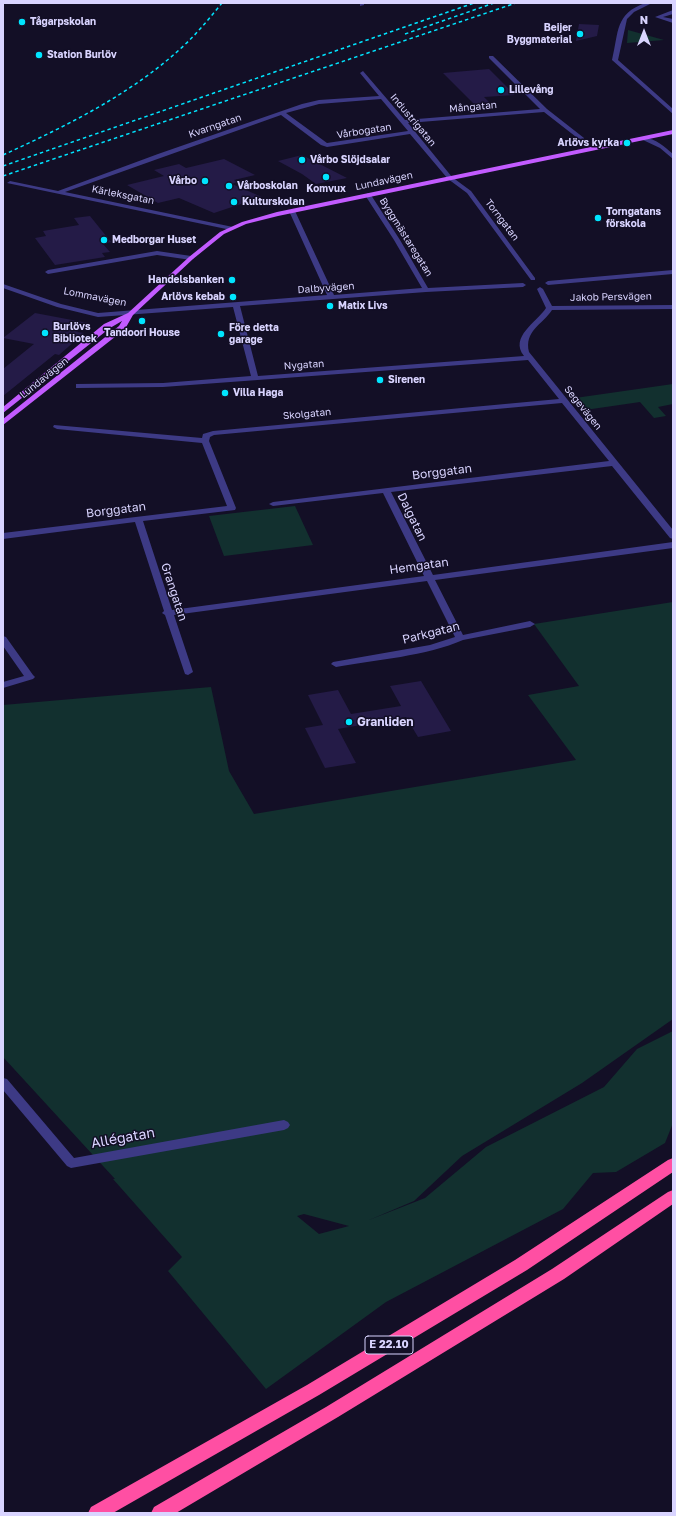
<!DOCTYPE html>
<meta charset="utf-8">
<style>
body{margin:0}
#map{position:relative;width:676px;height:1516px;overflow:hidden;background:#130f26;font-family:"Golos Text",sans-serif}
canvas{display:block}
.frame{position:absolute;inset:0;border:4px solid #d9d4ff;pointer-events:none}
.north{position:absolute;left:624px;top:12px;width:40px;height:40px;-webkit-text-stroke:3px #130f26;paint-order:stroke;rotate:0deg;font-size:11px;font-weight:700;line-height:16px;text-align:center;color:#d9d4ff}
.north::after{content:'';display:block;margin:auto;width:14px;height:18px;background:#d9d4ff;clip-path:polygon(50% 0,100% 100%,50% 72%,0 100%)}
</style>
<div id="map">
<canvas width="676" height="1516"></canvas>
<div class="frame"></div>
<div class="north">N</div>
</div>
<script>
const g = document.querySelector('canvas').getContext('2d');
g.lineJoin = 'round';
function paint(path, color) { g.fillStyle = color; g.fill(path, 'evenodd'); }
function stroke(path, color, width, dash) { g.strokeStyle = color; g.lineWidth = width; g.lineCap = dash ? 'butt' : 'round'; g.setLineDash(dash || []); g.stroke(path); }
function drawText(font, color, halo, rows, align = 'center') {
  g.font = font + ' "Golos Text",sans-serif'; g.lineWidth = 3; g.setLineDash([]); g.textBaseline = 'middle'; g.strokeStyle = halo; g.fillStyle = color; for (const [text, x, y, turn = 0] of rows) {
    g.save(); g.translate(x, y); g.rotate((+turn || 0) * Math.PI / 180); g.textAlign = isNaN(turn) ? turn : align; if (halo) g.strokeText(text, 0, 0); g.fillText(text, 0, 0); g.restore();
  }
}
paint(new Path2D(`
 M 628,30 L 664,40 L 627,43 Z
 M 673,384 L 673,404 L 658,407 L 666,416 L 654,418 L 640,402 L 585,410 L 575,398 Z
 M 295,506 L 313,545 L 224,556 L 209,516 Z
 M 673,602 L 673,1019 L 582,1083 L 462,1156 L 414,1201 L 369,1220 L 425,1198 L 486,1147 L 604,1087 L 637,1049 L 673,1031 L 673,1123 L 665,1143 L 616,1172 L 593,1173 L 563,1209 L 386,1302 L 266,1389 L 168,1271 L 182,1257 L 113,1179 L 115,1179 L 3,1057 L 3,705 L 211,687 L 229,771 L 254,814 L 576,760 L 528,695 L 579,686 L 534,624 ZM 304,1214 L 349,1226 L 319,1234 L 297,1216 Z`), '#12302f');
paint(new Path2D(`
 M 579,24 L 599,25 L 597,36 L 576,41 Z
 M 489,69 L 515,95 L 484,97 L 494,107 L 478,108 L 443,73 Z
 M 302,155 L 347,178 L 316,184 L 302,174 L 278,161 Z
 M 224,159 L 255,175 L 234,180 L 237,182 L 232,184 L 262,197 L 214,213 L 179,198 L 158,203 L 127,185 L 164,176 L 154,170 L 179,164 L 186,168 Z
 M 90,216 L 111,242 L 103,244 L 110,252 L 102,253 L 105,257 L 55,265 L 35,238 L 46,236 L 43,231 L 79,225 L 74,218 Z
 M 35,313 L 88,323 L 77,332 L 84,333 L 59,355 L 55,354 L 3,396 L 3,369 L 34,344 L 3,338 Z
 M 421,681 L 451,731 L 418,737 L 406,717 L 338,729 L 356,763 L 325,768 L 305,728 L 323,725 L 308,695 L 338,690 L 351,714 L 401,706 L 390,686 Z`), '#241b47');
paint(new Path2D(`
 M 360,3 L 364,3 L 364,5 L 360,6 Z
 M 645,3 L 652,3 L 634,12 L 627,19 L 618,60 L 673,109 L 673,114 L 612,60 C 619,31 615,14 645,3 Z
 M 673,10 L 673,14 L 663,17 L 673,19 L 673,23 L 655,17 Z
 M 489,56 L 493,56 L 547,109 L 584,138 L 584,140 L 580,140 L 544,112 L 408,123 L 452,177 L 471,191 L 535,278 L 535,280 L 531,280 L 467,193 L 448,179 L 410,134 L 327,147 L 321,145 L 281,115 L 65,192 L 233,227 L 234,228 L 231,230 L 7,183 L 10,181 L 58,191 L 158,154 L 302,104 L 319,100 L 379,96 L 360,73 L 363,71 L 405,120 L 540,109 L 489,58 ZM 381,99 L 408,131 L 327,143 L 286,113 L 319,104 Z
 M 643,138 C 654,137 665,147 673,154 L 673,159 L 660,148 L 643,140 Z
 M 368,193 L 371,195 L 400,240 L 428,288 L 523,283 L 526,285 L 523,287 L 426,292 L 240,306 L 258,376 L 524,356 C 509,337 537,322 546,308 L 537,289 L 540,287 L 543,289 L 552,306 L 673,305 L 673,309 L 552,310 C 542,325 524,331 529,352 L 673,530 L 673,539 L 670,538 L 612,466 L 391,492 L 433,575 L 673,542 L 673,548 L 435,580 L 463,635 L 530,621 L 535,624 L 530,627 L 463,640 C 427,656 375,660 336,667 L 331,664 L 333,662 L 430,645 L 455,637 L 427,581 L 174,615 L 193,672 L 188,675 L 185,674 L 165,615 L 162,613 L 164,611 L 135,522 L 3,539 L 3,533 L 227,506 L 202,443 L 57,429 L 53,427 L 54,425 L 202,438 L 203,434 L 213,431 L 559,399 L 528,360 L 163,387 L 79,388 L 76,388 L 76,384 L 163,383 L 251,376 L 233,307 L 98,317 L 57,307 L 3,288 L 3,284 L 61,304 L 98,313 L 327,295 L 289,211 L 292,209 L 295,211 L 334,295 L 422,288 L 394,240 L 365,195 ZM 562,403 L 609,461 L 273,502 L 269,504 L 273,506 L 383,493 L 424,576 L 172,610 L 143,521 L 235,510 L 236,508 L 209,441 L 210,437 L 214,435 Z
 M 157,251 L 191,256 L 194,258 L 191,260 L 157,255 L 48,274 L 45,272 L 48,270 Z
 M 673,270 L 673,274 L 548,285 L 545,283 L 548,281 Z
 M 3,636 L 6,637 L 33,675 L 35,677 L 33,679 L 3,688 L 3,682 L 24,676 L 3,646 Z
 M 3,1078 L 7,1079 L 74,1158 L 284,1120 L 288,1122 L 290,1125 L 288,1128 L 284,1130 L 71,1168 L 67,1166 L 3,1090 Z`), '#3d3a85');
paint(new Path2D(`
 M 673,130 L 673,134 L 278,216 L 246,224 L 224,234 L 193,259 L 133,315 L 125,329 L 3,425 L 3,419 L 119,326 L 122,321 L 110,328 L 3,413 L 3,407 L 104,324 L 128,313 L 189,257 L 220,232 L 242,222 L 277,212 Z`), '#c25bff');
paint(new Path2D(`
 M 673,1158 L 673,1172 L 527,1270 L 319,1395 L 113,1513 L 88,1513 L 91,1507 L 307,1385 L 515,1260 L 668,1160 Z
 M 673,1190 L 673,1204 L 564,1279 L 338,1417 L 176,1513 L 151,1513 L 154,1507 L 326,1407 L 552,1269 L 668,1192 Z`), '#ff4fa3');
stroke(new Path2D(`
 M 405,34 L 494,3
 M 3,155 C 64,127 128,96 179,50 C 195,36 208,20 222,3
 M 3,166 L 474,3
 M 3,176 L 516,3`), '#00e5ff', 1.5, [3.5, 3]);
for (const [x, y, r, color] of [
 [22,22,4,"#00e5ff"],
 [580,34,4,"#00e5ff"],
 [39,55,4,"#00e5ff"],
 [501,90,4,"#00e5ff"],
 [627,143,4,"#00e5ff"],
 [302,160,4,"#00e5ff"],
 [326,177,4,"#00e5ff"],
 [205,181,4,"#00e5ff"],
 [229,186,4,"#00e5ff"],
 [234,202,4,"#00e5ff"],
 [598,218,4,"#00e5ff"],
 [104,240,4,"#00e5ff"],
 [232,280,4,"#00e5ff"],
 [233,297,4,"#00e5ff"],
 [330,306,4,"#00e5ff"],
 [142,321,4,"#00e5ff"],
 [45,333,4,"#00e5ff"],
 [221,334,4,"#00e5ff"],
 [380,380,4,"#00e5ff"],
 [225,393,4,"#00e5ff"],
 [349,722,4,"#00e5ff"]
]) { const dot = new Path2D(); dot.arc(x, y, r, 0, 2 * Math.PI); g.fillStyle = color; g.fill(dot); stroke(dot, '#130f26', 1.5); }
drawText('bold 10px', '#d9d4ff', '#130f26', [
 ["Tågarpskolan",30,22],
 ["Beijer",572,28,"right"],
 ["Byggmaterial",572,40,"right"],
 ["Station Burlöv",47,55],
 ["Lillevång",509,90],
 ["Arlövs kyrka",619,143,"right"],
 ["Vårbo Slöjdsalar",310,160],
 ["Vårbo",197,181,"right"],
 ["Vårboskolan",237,186],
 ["Komvux",326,189,"center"],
 ["Kulturskolan",242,202],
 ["Torngatans",606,212],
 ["förskola",606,224],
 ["Medborgar Huset",112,240],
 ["Handelsbanken",224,280,"right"],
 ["Arlövs kebab",225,297,"right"],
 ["Matix Livs",338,306],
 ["Burlövs",53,327],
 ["Bibliotek",53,339],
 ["Före detta",229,328],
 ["garage",229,340],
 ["Tandoori House",142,333,"center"],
 ["Sirenen",388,380],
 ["Villa Haga",233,393]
], 'left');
drawText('10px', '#d9d4ff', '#130f26', [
 ["Mångatan",473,107,-5],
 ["Industrigatan",413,120,50],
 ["Kvarngatan",215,126,-19],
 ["Vårbogatan",364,131,-9],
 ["Lundavägen",384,181,-12],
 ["Kärleksgatan",123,195,11],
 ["Torngatan",502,220,53],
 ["Byggmästaregatan",406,237,58],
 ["Dalbyvägen",326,288,-4],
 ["Lommavägen",95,297,11],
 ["Jakob Persvägen",611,297,-1],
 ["Nygatan",304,365,-4],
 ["Lundavägen",44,378,-39],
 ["Segevägen",583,408,51],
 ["Skolgatan",307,414,-5]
]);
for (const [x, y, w] of [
 [389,1345,48]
]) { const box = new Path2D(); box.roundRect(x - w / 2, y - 9, w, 18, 3); g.fillStyle = '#130f26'; g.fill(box); stroke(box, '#d9d4ff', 1); }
drawText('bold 11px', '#d9d4ff', null, [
 ["E 22.10",389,1345]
]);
drawText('12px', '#d9d4ff', '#130f26', [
 ["Borggatan",442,472,-7],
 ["Borggatan",116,510,-7],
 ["Dalgatan",412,517,64],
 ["Hemgatan",419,566,-8],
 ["Grangatan",174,592,72],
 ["Parkgatan",431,633,-14]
]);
drawText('bold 12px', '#d9d4ff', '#130f26', [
 ["Granliden",357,722]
], 'left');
drawText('14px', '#d9d4ff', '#130f26', [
 ["Allégatan",123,1138,-10]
]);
</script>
